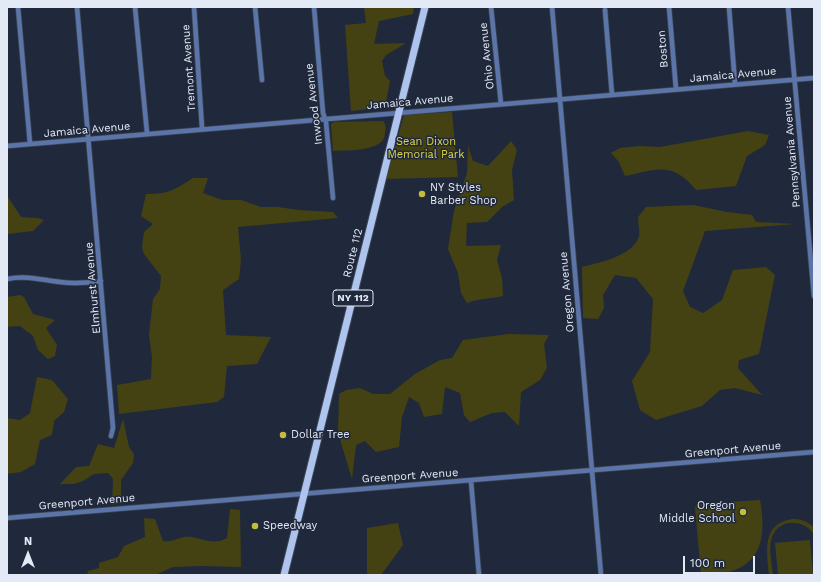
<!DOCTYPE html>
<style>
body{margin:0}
#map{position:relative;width:821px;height:582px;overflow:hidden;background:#20293b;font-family:"Work Sans",sans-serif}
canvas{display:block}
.frame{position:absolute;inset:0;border:8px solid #e3e9f5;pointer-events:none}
.north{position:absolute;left:8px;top:534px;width:40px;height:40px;-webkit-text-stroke:3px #20293b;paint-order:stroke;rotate:0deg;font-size:11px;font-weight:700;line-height:16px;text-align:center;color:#e3e9f5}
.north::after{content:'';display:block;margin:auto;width:14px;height:18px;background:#e3e9f5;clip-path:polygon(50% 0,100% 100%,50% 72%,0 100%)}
.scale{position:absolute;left:683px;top:556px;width:72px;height:18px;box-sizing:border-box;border:2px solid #e3e9f5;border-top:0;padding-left:5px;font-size:12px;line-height:14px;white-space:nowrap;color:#e3e9f5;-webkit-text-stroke:3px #20293b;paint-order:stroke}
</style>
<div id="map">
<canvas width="821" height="582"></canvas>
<div class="frame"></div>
<div class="north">N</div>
<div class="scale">100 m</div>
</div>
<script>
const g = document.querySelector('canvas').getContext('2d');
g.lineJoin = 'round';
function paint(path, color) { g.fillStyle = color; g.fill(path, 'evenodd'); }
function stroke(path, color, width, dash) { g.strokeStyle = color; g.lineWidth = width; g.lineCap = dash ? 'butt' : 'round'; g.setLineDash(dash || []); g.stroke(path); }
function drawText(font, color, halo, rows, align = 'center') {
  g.font = font + ' "Work Sans",sans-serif'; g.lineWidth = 3; g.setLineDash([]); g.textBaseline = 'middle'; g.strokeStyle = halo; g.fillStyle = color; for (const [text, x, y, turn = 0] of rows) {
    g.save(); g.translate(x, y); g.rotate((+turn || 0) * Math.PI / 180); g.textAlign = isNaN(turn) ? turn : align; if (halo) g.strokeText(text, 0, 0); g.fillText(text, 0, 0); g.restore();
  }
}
paint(new Path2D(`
 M 364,7 L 414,7 L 413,14 L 379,21 L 374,44 L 406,43 L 386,55 L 382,61 L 385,76 L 390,81 L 385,107 L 351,111 L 345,25 L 366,23 Z
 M 452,112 L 458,177 L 386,179 L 404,115 Z
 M 383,121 C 386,124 386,128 385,133 C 385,152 347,150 333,151 L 331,124 L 334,122 Z
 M 748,131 L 769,135 L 765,145 L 747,156 L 736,186 L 696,190 C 673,161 657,169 625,176 L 619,162 L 611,153 L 620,148 L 640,146 L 660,147 Z
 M 511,141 L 517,150 L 512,170 L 514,200 L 502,207 L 487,222 L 467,223 L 466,246 L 501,245 L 497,260 L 502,278 L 503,296 C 490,299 480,298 467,303 L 461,293 L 458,273 L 448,249 L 454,211 L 467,173 L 468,146 L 473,161 L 488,166 Z
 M 193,178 L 208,178 L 203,193 L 222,200 L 241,200 L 261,207 L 278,207 L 298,210 L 333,212 L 338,218 L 238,227 L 241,260 L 239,279 L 223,290 L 226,335 L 271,337 L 257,364 L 227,366 L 224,397 L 217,402 L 119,414 L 117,385 L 151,379 L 152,357 L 149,335 L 153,299 L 160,289 L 161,276 L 144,254 L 142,247 L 144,232 L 153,224 L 141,216 L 146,194 C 166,195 177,189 193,178 Z
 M 7,197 L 8,197 L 21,217 L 38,218 L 44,220 L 33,231 L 7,234 Z
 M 693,205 L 727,212 L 752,215 L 756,222 L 796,224 L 705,231 L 683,291 L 690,307 L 703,313 L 722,300 L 733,270 L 766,267 L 775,275 L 759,354 L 739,360 L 738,368 L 762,395 L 735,388 L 720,390 L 702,406 L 656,420 L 640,410 L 632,381 L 650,352 L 653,299 L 636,278 L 615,275 L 603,295 L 604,308 L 598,319 L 583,318 L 582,267 C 598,263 634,256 639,236 C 640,231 638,223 638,217 L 646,207 Z
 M 20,295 L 24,297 L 33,314 L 55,320 L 46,328 L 57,345 L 55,356 L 48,359 L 38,350 L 33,336 L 20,326 L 7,327 L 7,297 Z
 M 508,334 L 549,335 L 544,344 L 547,368 L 540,380 L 521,392 L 519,426 L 505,412 L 492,413 L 470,422 L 464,415 L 460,393 L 445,387 L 442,414 L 424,417 L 419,403 L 409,397 L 402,417 L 399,447 L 376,452 L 365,441 L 356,445 L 352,479 L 338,433 L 339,394 L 346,390 L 360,388 L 373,394 L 390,394 L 415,374 L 440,360 L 452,358 L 463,340 Z
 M 37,377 L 52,380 L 68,399 L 64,412 L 54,421 L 52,435 L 40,440 L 35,464 L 21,472 L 7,474 L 7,418 L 20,420 L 30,413 Z
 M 123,419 L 129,447 L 134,454 L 133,463 L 121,480 L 121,503 L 112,505 L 113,479 L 108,473 L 94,474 L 83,481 L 74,484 L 60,484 L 76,467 L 89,466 L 98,444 L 114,448 Z
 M 760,500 C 769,550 754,575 701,575 L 695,507 L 698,504 Z
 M 230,509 L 240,510 L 241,567 L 201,566 L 173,567 L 155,575 L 87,575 L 88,571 L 99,568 L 99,563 L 118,557 L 124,546 L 145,537 L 144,518 L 155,519 L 163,541 C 174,542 174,539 184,537 C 198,535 212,547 227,538 Z
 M 792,519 C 801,519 808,521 814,528 L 814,535 C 805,519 779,518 772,537 C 768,548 772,564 773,575 L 769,575 C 767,552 761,524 792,519 Z
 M 398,523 L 403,545 L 381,575 L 367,575 L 367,528 Z
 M 810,540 L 813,575 L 778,575 L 775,543 Z`), '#444213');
const street = new Path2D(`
 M 18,7 L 30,144
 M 77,7 L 113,428 L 111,436
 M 135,7 L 147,133
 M 194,7 L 202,128
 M 255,7 L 262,80
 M 314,7 L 323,113 L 326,122 L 333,198
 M 491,7 L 501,104
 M 552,7 L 601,575
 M 669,7 L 676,89
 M 729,7 L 735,84
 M 788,7 L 814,296
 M 605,10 L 612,95
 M 7,146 L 814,78
 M 7,279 C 26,275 42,280 60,282 C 74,284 87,283 101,281
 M 471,481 L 479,575
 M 7,518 L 814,452`);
const primary = new Path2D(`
 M 284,575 L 425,7`);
stroke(street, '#3b4455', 6);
stroke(primary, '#3b4455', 9);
stroke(street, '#5c75a8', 4.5);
stroke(primary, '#aec3ed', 7);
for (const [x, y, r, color] of [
 [422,194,4,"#c3bd3e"],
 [283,435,4,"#c3bd3e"],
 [743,512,4,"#c3bd3e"],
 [255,526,4,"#c3bd3e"]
]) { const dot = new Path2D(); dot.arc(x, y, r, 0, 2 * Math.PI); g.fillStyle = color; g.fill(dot); stroke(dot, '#20293b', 1.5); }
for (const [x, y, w] of [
 [353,298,40]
]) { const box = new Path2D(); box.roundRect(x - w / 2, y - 8, w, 16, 3); g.fillStyle = '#20293b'; g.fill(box); stroke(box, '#e3e9f5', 1); }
drawText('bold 10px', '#e3e9f5', null, [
 ["NY 112",353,298]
]);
drawText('11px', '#e3e9f5', '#20293b', [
 ["Boston",663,49,-95],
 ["Ohio Avenue",487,56,-96],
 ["Tremont Avenue",189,68,-94],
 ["Jamaica Avenue",733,75,-5],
 ["Jamaica Avenue",410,102,-5],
 ["Inwood Avenue",314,104,-97],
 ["Jamaica Avenue",87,130,-5],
 ["Pennsylvania Avenue",792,152,-95],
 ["Route 112",353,253,-76],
 ["Elmhurst Avenue",93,288,-95],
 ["Oregon Avenue",567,292,-95],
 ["Greenport Avenue",733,450,-5],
 ["Greenport Avenue",410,476,-4],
 ["Greenport Avenue",87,502,-5]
]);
drawText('11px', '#dbd445', '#20293b', [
 ["Sean Dixon",426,142],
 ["Memorial Park",426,155]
]);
drawText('11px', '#e3e9f5', '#20293b', [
 ["NY Styles",430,188],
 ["Barber Shop",430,201],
 ["Dollar Tree",291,435],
 ["Oregon",735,506,"right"],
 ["Middle School",735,519,"right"],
 ["Speedway",263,526]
], 'left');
</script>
